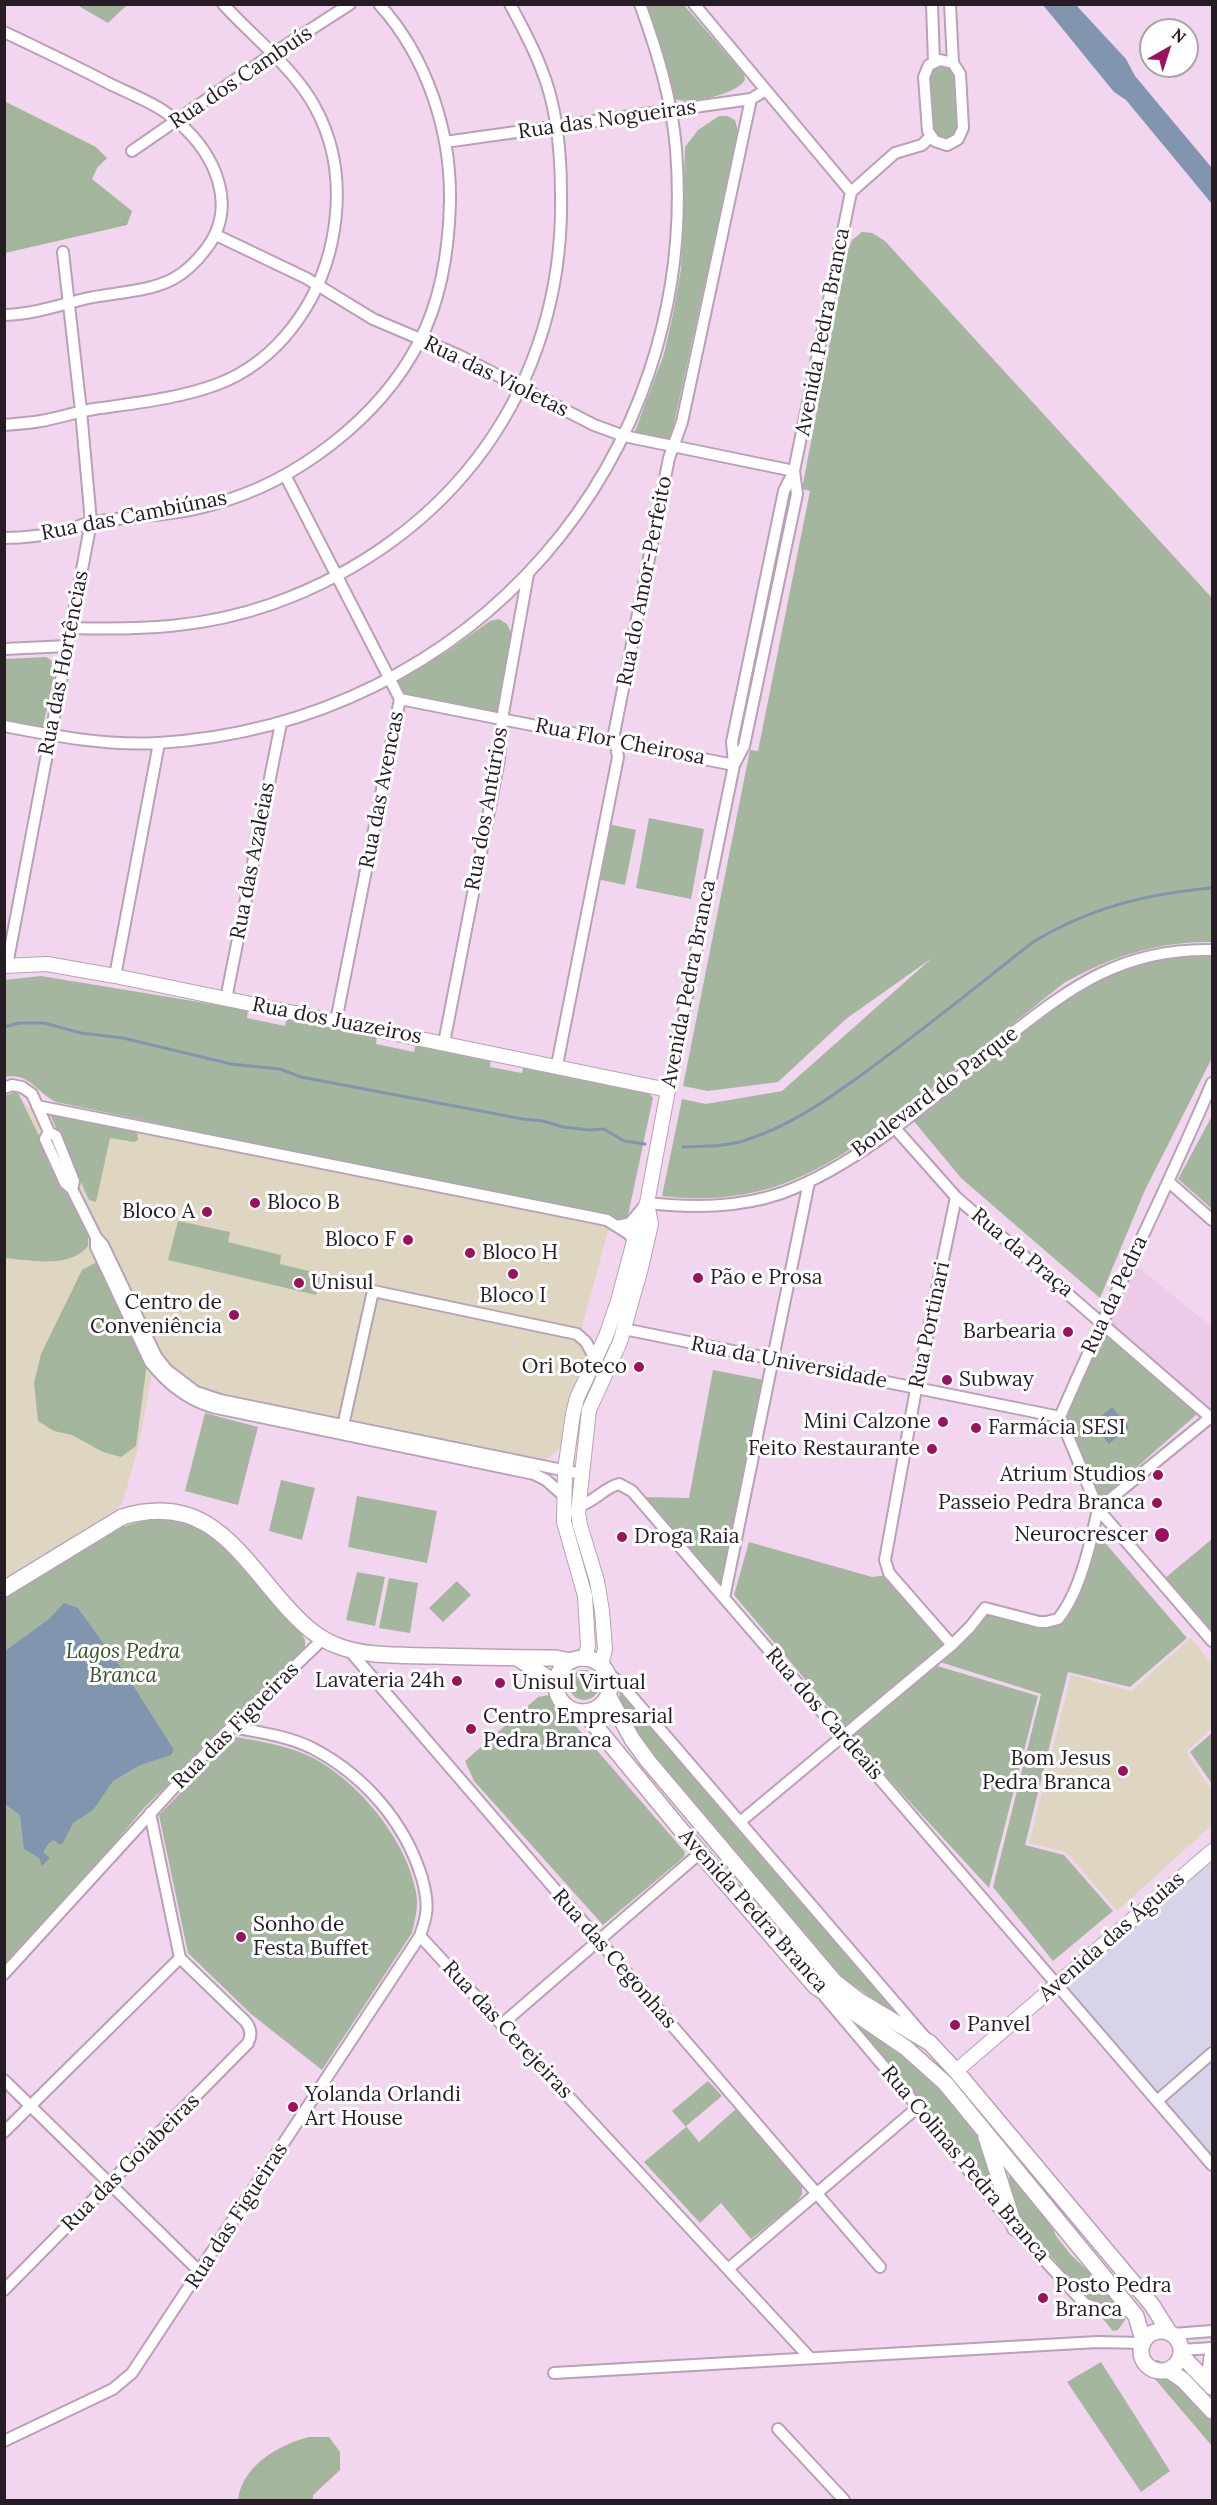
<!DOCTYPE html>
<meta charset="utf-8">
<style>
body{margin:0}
#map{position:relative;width:1217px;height:2505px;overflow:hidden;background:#f2d6ef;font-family:Lora,serif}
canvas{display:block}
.frame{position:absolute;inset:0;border:6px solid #261c25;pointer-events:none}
.north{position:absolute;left:1139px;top:18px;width:60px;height:60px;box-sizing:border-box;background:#fff;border:2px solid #a8a4a8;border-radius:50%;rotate:39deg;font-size:16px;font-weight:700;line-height:24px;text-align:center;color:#261c25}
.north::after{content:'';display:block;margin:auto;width:21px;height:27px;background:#9d105d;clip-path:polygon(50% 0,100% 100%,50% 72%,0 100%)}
</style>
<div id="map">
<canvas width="1217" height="2505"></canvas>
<div class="frame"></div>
<div class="north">N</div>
</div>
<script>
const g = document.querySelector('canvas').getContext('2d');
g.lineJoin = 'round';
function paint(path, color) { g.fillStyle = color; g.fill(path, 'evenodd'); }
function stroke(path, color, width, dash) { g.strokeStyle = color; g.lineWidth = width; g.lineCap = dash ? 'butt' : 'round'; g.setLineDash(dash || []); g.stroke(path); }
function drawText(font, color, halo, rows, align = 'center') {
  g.font = font + ' Lora,serif'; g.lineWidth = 6; g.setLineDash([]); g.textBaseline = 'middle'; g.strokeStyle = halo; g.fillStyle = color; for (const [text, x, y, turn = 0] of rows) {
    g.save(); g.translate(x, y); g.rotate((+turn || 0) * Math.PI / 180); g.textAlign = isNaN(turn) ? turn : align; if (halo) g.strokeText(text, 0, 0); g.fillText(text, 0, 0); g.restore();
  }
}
paint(new Path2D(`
 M 1132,1262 L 1212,1327 L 1212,1415 L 1103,1320 Z`), '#eccae8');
paint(new Path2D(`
 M 1212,1858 L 1212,2158 L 1064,1984 Z`), '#d7d3e9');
paint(new Path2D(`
 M 17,1091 L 27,1107 L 609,1227 L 579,1339 L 591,1353 L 569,1403 L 561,1447 L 545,1461 L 199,1391 L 169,1368 L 157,1349 L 138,1448 L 122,1505 L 5,1581 L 5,1096 Z
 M 1191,1638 L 1212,1664 L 1212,1728 L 1186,1752 L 1212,1791 L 1212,1825 L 1117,1911 L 1066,1852 L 1029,1843 L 1071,1675 L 1131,1691 Z`), '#dfd6c1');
paint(new Path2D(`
 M 77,5 L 127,5 L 108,23 Z
 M 647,5 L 684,5 L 743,73 L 745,79 C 740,94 686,106 673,98 L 665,65 Z
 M 941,67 L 949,69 L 954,75 L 957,128 L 954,135 L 946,138 L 939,136 L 934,130 L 930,77 L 934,70 Z
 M 719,116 L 727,116 L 735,120 L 738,131 L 670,442 L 636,434 L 635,431 L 664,354 L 673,314 L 681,269 L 685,147 L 698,130 Z
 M 862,232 L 872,233 L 885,241 L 1212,598 L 1212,942 C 1159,941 1110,957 1064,983 C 1021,1017 979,1051 936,1085 C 889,1122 840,1163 783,1184 C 744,1198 703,1201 662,1196 L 682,1099 L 706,1104 L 782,1091 L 932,958 L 846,1019 L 778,1082 L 708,1091 L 683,1086 L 750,750 L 758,751 L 810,491 L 802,489 L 847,252 L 852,240 Z
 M 499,619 L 507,624 L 512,634 L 498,712 L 404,694 L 397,681 L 448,651 L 490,621 Z
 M 46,657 L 51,660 L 56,669 L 43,726 L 39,729 L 5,723 L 4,659 Z
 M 649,818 L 704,829 L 691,899 L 636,888 Z
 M 608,824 L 636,830 L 625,885 L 597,879 Z
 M 1212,954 L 1212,1058 L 1145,1190 L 1100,1298 L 961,1178 L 912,1119 L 1071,993 L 1121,969 L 1157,958 Z
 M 41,976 L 248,1010 L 247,1018 L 285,1026 L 287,1018 L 377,1035 L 376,1044 L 414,1052 L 416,1043 L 491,1057 L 490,1067 L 522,1073 L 524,1064 L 646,1090 L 653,1098 L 627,1220 L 621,1224 L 608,1217 L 56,1102 C 36,1092 29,1072 5,1077 L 4,980 Z
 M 17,1091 L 88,1236 L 88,1246 C 70,1269 30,1260 5,1258 L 4,1096 Z
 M 50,1114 L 137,1129 L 138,1140 L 134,1142 L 110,1138 L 96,1202 L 89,1200 Z
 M 1212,1116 L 1212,1209 L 1178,1179 Z
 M 178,1221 L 230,1232 L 228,1242 L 281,1255 L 280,1264 L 321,1274 L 316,1295 L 168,1260 Z
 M 1102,1327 L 1195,1409 L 1196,1415 L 1104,1496 L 1099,1498 L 1065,1417 Z
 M 713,1370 L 764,1380 L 721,1587 L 643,1497 L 689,1498 Z
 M 205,1413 L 258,1427 L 238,1505 L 185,1491 Z
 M 281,1480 L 315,1488 L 302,1540 L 269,1531 Z
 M 357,1496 L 437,1511 L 427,1563 L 348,1547 Z
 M 157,1517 L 173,1518 L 202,1527 L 226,1548 L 300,1631 L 305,1640 L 305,1650 L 144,1808 L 75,1890 L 5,1967 L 5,1597 L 122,1527 Z
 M 1101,1538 L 1187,1638 L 1130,1687 L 1068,1672 L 1025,1845 L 1064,1855 L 1113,1911 L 1053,1961 L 993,1887 L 1041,1694 L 937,1661 L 987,1612 L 1053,1625 L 1091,1553 Z
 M 1212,1539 L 1212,1635 L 1164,1579 Z
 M 749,1542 L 872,1577 L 888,1575 L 949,1644 L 847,1729 L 734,1595 Z
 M 357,1572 L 385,1577 L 375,1626 L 346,1620 Z
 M 389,1578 L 418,1583 L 410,1633 L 379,1628 Z
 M 457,1581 L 471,1595 L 443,1622 L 429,1608 Z
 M 934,1665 L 1038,1696 L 989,1888 L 851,1738 Z
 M569 1685a15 15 0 1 1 30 0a15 15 0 1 1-30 0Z
 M 619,1689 L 899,2017 L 840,1976 L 638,1740 L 621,1711 Z
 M 549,1695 L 685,1852 L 684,1857 L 603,1925 L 474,1781 L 465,1761 L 538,1697 Z
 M 1212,1733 L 1212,1784 L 1190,1752 Z
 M 235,1737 C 259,1741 284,1745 307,1755 C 355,1777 407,1839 416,1892 C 419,1906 415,1919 412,1933 L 322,2070 L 251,2014 L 188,1953 L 159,1815 Z
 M 854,2026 L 878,2036 L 934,2078 L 980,2137 L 999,2198 Z
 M 708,2081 L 722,2096 L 686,2126 L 699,2142 L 737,2108 L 802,2186 L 802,2194 L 796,2203 L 751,2239 L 721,2203 L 700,2223 L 644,2162 L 686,2127 L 672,2111 Z
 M 1009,2173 L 1049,2219 L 1056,2236 L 1071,2255 L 1087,2270 L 1095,2273 L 1124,2312 L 1125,2320 L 1118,2330 L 1113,2331 L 1022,2221 L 1009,2189 Z
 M 1158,2360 L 1166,2364 L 1212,2417 L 1212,2446 L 1143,2365 L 1145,2361 Z
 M 1101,2362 L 1170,2471 L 1141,2492 L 1067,2382 Z`), '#a5b69e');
paint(new Path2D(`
 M 4,101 L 96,147 L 107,158 L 97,168 L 92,179 L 132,211 L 127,225 L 5,253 Z
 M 99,1261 L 147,1363 L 136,1446 L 121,1457 L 103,1452 L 72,1435 L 54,1431 L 38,1421 L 34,1383 L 41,1354 L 82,1270 Z
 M 309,2437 L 329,2437 L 340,2452 L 340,2470 L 313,2495 L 313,2500 L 238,2500 C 242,2466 278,2445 309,2437 Z`), '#a3b59b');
paint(new Path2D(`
 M 1043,5 L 1076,5 L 1126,59 L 1135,76 L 1212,168 L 1212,204 L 1126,100 L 1114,92 Z
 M 1112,1407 L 1129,1427 L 1109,1444 L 1092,1424 Z
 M 64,1603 L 78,1608 L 129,1679 L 174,1750 L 171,1755 L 140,1765 L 113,1781 L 93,1810 L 73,1823 L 63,1843 L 60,1845 L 54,1840 L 49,1843 L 43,1852 L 50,1858 L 42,1866 L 39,1858 L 24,1849 L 20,1815 L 5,1804 L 5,1651 L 49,1619 Z`), '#8196ae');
stroke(new Path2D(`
 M 4,1027 L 19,1023 L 44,1023 L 81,1033 L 123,1038 L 231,1064 L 280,1069 L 301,1077 L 523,1119 L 543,1121 L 563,1127 L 589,1130 L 604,1129 L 624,1141 L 645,1144
 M 683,1147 C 704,1146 725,1147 746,1140 C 790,1126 827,1100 864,1073 C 922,1031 977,986 1033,942 C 1091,907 1146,894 1212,888`), '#8196ae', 3);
const minor = new Path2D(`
 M 694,4 L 851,192
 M 932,4 L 934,62
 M 950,4 L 953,63
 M 4,32 C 40,49 75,66 110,84 C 133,95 159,105 178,122 C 215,154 239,206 206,249 C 197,261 186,272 173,279 C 146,293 113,292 84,299 C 57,306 33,314 4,315
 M 940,60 L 953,63 L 960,74 L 963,128 L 958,139 L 947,145 L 935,141 L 928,131 L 924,77 L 929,65 Z
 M 445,142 L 751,99 L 766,90
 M 132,151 L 271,55 L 350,4
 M 851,192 L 895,153 L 922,145 L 930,137
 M 216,235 L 306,278 L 373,319 L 458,355 L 594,425 L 624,436 L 794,471
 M 4,425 C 16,424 29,423 41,421 C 58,418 76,412 94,409 C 135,403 178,399 218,384 C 278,361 319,303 332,241 C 341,196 338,150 316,109 C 296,70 253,37 223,4
 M 285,475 L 400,699 L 336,1021
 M 4,538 C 25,538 47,535 67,530 C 76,528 84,523 93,522 C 134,516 175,516 214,504 C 296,482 380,418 419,342 C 441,300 449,248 450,201 C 451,131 427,57 379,4
 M 71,628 C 141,630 204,628 272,604 C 452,540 565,386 561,194 C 561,153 557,106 541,68 C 533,46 521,25 510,4
 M 4,649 L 68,646
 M 400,699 L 734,765
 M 4,726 C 55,736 106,746 158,743 C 471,724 701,461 676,149 C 672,99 657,51 640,4
 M 734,764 L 732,742 L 784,491 L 794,471 L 851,192
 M 7,965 L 91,522 L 81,411 L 63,252
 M 115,976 L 159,743
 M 226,999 L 281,723
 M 444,1043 L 499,760 L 502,719 L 528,574
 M 557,1065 L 618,757 L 614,734 L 669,458 L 682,422 L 751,99
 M 1212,1083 C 1164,1196 1108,1305 1060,1417 L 1098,1509 L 1212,1641
 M 4,1088 L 12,1085 L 22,1087 L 32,1094 L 49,1132 L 56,1136 L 74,1181 L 72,1189
 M 668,1090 L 734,765 L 744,746 L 797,494 L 794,471
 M 37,1106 L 607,1220 L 629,1234 L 634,1241
 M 894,1127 L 956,1197 L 1212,1419
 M 49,1132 L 45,1139 L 65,1183 L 72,1189 L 96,1237 L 103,1245 L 156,1356 L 167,1370 L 196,1392 L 220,1400 L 582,1474
 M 1169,1182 L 1212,1220
 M 617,1226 L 630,1223 L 647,1203 C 693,1208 738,1208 782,1193 C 862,1164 939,1092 1005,1039 C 1072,986 1123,948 1212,950
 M 96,1237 L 96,1247 L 150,1362 C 168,1384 186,1399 212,1407 L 534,1474 L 546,1480 L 564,1496
 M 624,1329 L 1060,1417
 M 343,1426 L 373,1291 L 577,1334 L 586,1342 L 595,1359
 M 579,1506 C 595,1502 603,1488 619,1484 L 632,1491 L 1212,2165
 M 1098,1509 L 1212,1416
 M 724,1598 L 809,1182
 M 952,1645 L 889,1573 L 885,1560 L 916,1389 L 956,1197
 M 349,1650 L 880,2267
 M 606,1671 L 622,1685 L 924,2036
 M 232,1727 C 258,1732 288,1736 312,1748 C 364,1775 405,1822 422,1878 C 425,1889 428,1903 426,1914 C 425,1922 422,1929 420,1936 L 810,2358
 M 740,1822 L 952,1645 L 970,1627 L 985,1608 L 1039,1622 L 1046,1622 L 1058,1619 C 1080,1593 1091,1541 1098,1509
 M 4,1974 L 213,1745 L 323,1639
 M 825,1997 L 918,2107 L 1015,2228 L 1085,2304 L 1109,2312 L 1131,2310
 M 502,2024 L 700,1853
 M 4,2080 L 200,2272
 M 1157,2101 L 1212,2053
 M 4,2132 L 180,1958
 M 728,2269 L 918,2107
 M 4,2290 L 248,2043 C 252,2035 251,2028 245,2021 L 180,1958 L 150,1813
 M 1173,2334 L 1212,2331
 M 1181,2350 L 1212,2348
 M 554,2373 L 1097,2342 L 1142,2343
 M 778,2429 L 844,2500
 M 4,2441 L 113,2389 L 132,2373 L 420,1936`);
const tertiary = new Path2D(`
 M 4,966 L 47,964 L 115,976 L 668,1090 L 647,1203 L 639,1222 L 618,1301 L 606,1336 L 577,1398 L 573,1414 L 565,1470 L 564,1522 L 585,1596 L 588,1646 L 585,1659
 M 601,1665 L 605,1649 L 602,1611 L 597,1581 L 580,1525 L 578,1513 L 581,1484 L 589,1410 L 620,1342 L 641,1268 L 651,1224 L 647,1203
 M 956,2071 L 1212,1851`);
const secondary = new Path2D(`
 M 4,1589 L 122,1517 C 205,1492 236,1549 284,1604 C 299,1621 316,1638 338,1646 C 367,1657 402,1655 433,1656 C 474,1657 515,1658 556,1658 L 571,1661
 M 517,1658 L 556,1683
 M556 1685a27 27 0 1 1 54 0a27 27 0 1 1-54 0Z
 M 608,1695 L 632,1739 L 648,1761 L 835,1982 L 858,2000 L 930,2043 L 956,2071 L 1152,2305 L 1169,2332
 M 584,1712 L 700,1853 L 815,1986 L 906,2048 L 945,2083 L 1136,2316 L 1143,2340
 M 986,2137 L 1015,2228
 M1141 2351a20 20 0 1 1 40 0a20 20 0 1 1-40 0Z
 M 1181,2355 L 1212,2387
 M 1212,2357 L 1210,2371 L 1212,2375
 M 1168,2370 L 1183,2380 L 1212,2411`);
stroke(minor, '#baa0b7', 14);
stroke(tertiary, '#baa0b7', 16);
stroke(secondary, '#baa0b7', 18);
stroke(minor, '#fff', 10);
stroke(tertiary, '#fff', 14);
stroke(secondary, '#fff', 15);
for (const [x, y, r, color] of [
 [255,1203,6,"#9d105d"],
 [207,1212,6,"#9d105d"],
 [408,1240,6,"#9d105d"],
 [470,1253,6,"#9d105d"],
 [513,1274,6,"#9d105d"],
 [698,1278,6,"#9d105d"],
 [299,1283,6,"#9d105d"],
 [234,1315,6,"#9d105d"],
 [1068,1332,6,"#9d105d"],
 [639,1367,6,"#9d105d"],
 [947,1380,6,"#9d105d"],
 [943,1422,6,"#9d105d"],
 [976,1428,6,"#9d105d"],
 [932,1449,6,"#9d105d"],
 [1158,1475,6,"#9d105d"],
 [1157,1503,6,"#9d105d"],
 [1162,1535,8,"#9d105d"],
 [622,1537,6,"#9d105d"],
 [457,1681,6,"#9d105d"],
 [500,1683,6,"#9d105d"],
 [471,1729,6,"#9d105d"],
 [1123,1771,6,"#9d105d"],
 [241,1937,6,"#9d105d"],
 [955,2025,6,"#9d105d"],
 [293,2107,6,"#9d105d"],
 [1043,2298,6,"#9d105d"]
]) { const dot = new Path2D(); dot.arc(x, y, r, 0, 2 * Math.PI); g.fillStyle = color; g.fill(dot); stroke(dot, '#fff', 2); }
drawText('21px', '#261c25', '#fff', [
 ["Rua dos Cambuís",241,78,-34],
 ["Rua das Nogueiras",607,120,-8],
 ["Avenida Pedra Branca",823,332,-79],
 ["Rua das Violetas",496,377,26],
 ["Rua das Cambiúnas",134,516,-11],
 ["Rua do Amor-Perfeito",645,581,-79],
 ["Rua das Hortências",64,663,-79],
 ["Rua Flor Cheirosa",620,742,11],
 ["Rua das Avencas",382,790,-79],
 ["Rua dos Antúrios",487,809,-80],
 ["Rua das Azaleias",253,861,-79],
 ["Avenida Pedra Branca",689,984,-79],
 ["Rua dos Juazeiros",337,1021,11],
 ["Boulevard do Parque",935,1092,-37],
 ["Rua da Praça",1022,1253,40],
 ["Rua da Pedra",1115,1295,-65],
 ["Rua Portinari",930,1325,-78],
 ["Rua da Universidade",789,1363,11],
 ["Rua dos Cardeais",824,1714,49],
 ["Rua das Figueiras",236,1726,-45],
 ["Avenida Pedra Branca",753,1911,48],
 ["Avenida das Águias",1112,1937,-41],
 ["Rua das Cegonhas",614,1959,49],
 ["Rua das Cerejeiras",507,2030,47],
 ["Rua das Goiabeiras",131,2163,-45],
 ["Rua Colinas Pedra Branca",965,2164,50],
 ["Rua das Figueiras",237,2216,-57]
]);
drawText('21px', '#261c25', '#fff', [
 ["Bloco B",267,1203],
 ["Bloco A",195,1212,"right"],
 ["Bloco F",396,1240,"right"],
 ["Bloco H",482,1253],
 ["Pão e Prosa",710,1278],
 ["Unisul",311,1283],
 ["Bloco I",513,1296,"center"],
 ["Centro de",222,1303,"right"],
 ["Conveniência",222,1327,"right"],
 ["Barbearia",1056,1332,"right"],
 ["Ori Boteco",627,1367,"right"],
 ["Subway",959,1380],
 ["Mini Calzone",931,1422,"right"],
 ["Farmácia SESI",988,1428],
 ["Feito Restaurante",920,1449,"right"],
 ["Atrium Studios",1146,1475,"right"],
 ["Passeio Pedra Branca",1145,1503,"right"],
 ["Neurocrescer",1148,1535,"right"],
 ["Droga Raia",634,1537],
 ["Lavateria 24h",445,1681,"right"],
 ["Unisul Virtual",512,1683],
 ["Centro Empresarial",483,1717],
 ["Pedra Branca",483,1741],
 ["Bom Jesus",1111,1759,"right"],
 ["Pedra Branca",1111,1783,"right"],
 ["Sonho de",253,1925],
 ["Festa Buffet",253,1949],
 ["Panvel",967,2025],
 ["Yolanda Orlandi",305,2095],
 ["Art House",305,2119],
 ["Posto Pedra",1055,2286],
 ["Branca",1055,2310]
], 'left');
drawText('italic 21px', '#365129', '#fff', [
 ["Lagos Pedra",123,1652],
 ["Branca",123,1676]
]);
</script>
